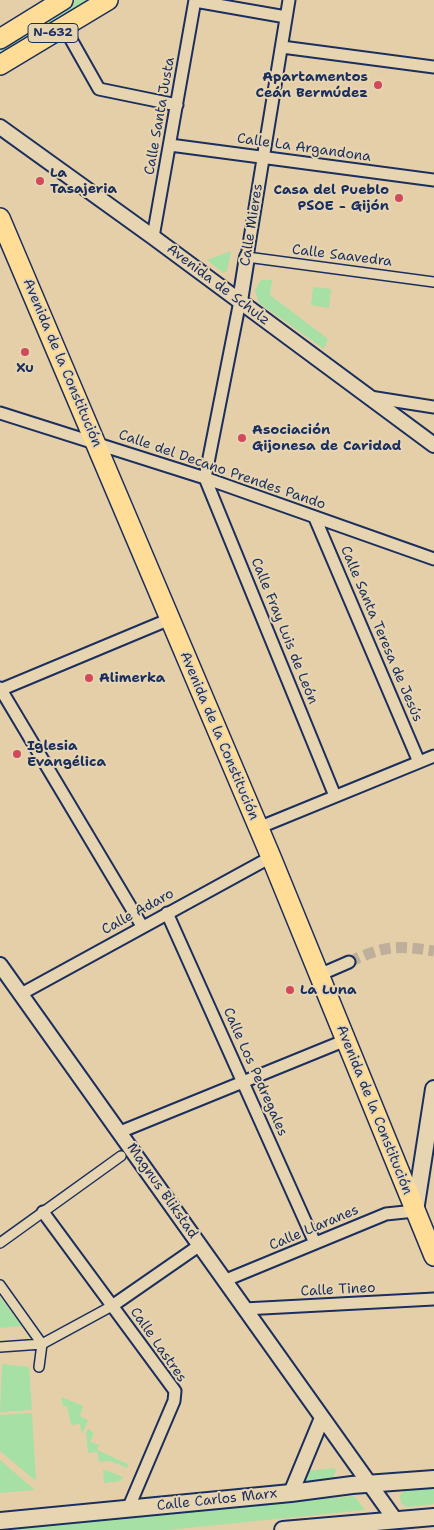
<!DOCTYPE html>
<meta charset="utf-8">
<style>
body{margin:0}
canvas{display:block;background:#e5cfa9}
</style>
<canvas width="434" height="1530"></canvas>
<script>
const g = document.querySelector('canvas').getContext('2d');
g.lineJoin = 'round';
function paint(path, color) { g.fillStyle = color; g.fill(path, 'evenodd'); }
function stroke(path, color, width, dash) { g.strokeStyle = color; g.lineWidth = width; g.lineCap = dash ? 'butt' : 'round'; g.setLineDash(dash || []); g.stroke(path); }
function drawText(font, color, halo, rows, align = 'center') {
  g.font = font + ' "Shantell Sans",sans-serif'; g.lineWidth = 4; g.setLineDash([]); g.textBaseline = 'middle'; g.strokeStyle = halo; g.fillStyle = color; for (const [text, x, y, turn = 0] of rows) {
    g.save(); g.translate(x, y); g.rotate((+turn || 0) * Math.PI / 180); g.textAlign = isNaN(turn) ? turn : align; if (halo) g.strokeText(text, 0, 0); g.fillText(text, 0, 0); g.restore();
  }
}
paint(new Path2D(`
 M 76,0 L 87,0 L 0,54 L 0,47 Z
 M 231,251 L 227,271 L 223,273 L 207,260 Z
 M 261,280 L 272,280 L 270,295 L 328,339 L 324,349 L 259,303 L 255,290 Z
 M 313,287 L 331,289 L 329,308 L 311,305 Z
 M 0,1297 L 22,1326 L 0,1328 Z
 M 2,1364 L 29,1367 L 32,1410 L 0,1412 Z
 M 61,1397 L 83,1406 L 80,1416 L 88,1420 L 82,1434 L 80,1424 L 71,1425 L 67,1406 L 63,1406 Z
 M 32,1413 L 36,1481 L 0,1451 L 0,1415 Z
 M 88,1429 L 94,1433 L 90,1442 L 99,1445 L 97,1450 L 128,1464 L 127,1468 L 110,1461 L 99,1462 L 97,1452 L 88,1453 L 86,1433 Z
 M 0,1460 L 35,1490 L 0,1493 Z
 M 334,1468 L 337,1471 L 334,1474 L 334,1479 L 308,1482 L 303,1478 L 307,1471 Z
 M 103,1470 L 106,1470 L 123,1477 L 121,1481 L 104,1483 Z
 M 434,1488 L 434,1504 L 407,1507 L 401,1504 L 400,1495 L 406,1490 Z
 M 354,1496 L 365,1510 L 168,1530 L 4,1530 Z`), '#a6e0a5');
stroke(new Path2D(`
 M 349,962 C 383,946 397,945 434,951`), '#bdaf9a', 11, [11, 5.5]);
const pedestrian = new Path2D(`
 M 247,257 L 434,282
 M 0,1243 L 121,1156
 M 0,1285 L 42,1344 L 39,1367
 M 0,1347 L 42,1344 L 112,1306`);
const minor = new Path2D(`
 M 195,1 L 286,17
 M 64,27 L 99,89 L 177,105
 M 282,47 L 434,67
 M 170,145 L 434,180
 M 153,237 L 195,0
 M 247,257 L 289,0
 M 370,397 L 434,407
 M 0,413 L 205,478 L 434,559
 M 205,478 L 335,796
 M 205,478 L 240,301
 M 315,518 L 419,762
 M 0,688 L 142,926
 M 0,690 L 170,619
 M 258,828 L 434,756
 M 167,913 L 315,1243
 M 319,975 L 349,962
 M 21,994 L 271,857
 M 120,1132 L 346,1040
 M 43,1212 L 175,1391 L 174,1401 L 128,1509
 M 226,1280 L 386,1214 L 415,1211
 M 112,1306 L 200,1245
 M 244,1309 L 434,1299`);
const tertiary = new Path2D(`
 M 0,127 L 153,237 L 434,445
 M 240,301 L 247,257
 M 0,965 L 396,1521
 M 291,1493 L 322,1418`);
const secondary = new Path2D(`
 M 415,1211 L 434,1089
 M 0,1521 L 291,1493 L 352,1485 L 434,1479
 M 283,1530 L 434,1517`);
const primary = new Path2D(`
 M 0,39 L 63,0
 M 0,65 L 108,0
 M 0,218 L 271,857 L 434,1256`);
stroke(pedestrian, '#1b2f5e', 12);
stroke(minor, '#1b2f5e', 15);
stroke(tertiary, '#1b2f5e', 18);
stroke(secondary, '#1b2f5e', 20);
stroke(primary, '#1b2f5e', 22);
stroke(pedestrian, '#e7d5b2', 9);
stroke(minor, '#e7d5b2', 11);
stroke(tertiary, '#e7d5b2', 14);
stroke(secondary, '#e7d5b2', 16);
stroke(primary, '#ffdd96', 19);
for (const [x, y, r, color] of [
 [378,85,5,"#d1495b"],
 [40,181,5,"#d1495b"],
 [399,198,5,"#d1495b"],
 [25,352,5,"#d1495b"],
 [242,438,5,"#d1495b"],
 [89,678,5,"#d1495b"],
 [17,754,5,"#d1495b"],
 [290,990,5,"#d1495b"]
]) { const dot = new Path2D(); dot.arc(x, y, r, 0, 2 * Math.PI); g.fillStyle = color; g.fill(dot); stroke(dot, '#e7d5b2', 2); }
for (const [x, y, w] of [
 [53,33,50]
]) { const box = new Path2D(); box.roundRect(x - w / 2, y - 9.5, w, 19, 4); g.fillStyle = '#e7d5b2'; g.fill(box); stroke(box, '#1b2f5e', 1); }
drawText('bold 12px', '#1b2f5e', null, [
 ["N-632",53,33]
]);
drawText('bold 14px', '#1b2f5e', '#e7d5b2', [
 ["Apartamentos",368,77,"right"],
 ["Ceán Bermúdez",368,93,"right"],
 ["La",50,173],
 ["Tasajeria",50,189],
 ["Casa del Pueblo",389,190,"right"],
 ["PSOE - Gijón",389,206,"right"],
 ["Xu",25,368,"center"],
 ["Asociación",252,430],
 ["Gijonesa de Caridad",252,446],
 ["Alimerka",99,678],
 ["Iglesia",27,746],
 ["Evangélica",27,762],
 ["La Luna",300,990]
], 'left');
drawText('14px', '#1b2f5e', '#e7d5b2', [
 ["Calle Santa Justa",160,116,-80],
 ["Calle La Argandona",304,148,8],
 ["Calle Mieres",252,225,-81],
 ["Calle Saavedra",342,256,7],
 ["Avenida de Schulz",218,285,37],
 ["Avenida de la Constitución",62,363,67],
 ["Calle del Decano Prendes Pando",222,470,19],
 ["Calle Fray Luis de León",284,631,68],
 ["Calle Santa Teresa de Jesús",381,634,67],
 ["Avenida de la Constitución",219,736,67],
 ["Calle Adaro",138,912,-29],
 ["Calle Los Pedregales",255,1072,66],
 ["Avenida de la Constitución",374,1110,68],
 ["Magnus Blikstad",162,1191,55],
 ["Calle Llaranes",314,1228,-23],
 ["Calle Tineo",338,1290,-3],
 ["Calle Lastres",158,1345,55],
 ["Calle Carlos Marx",217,1500,-6]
]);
</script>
